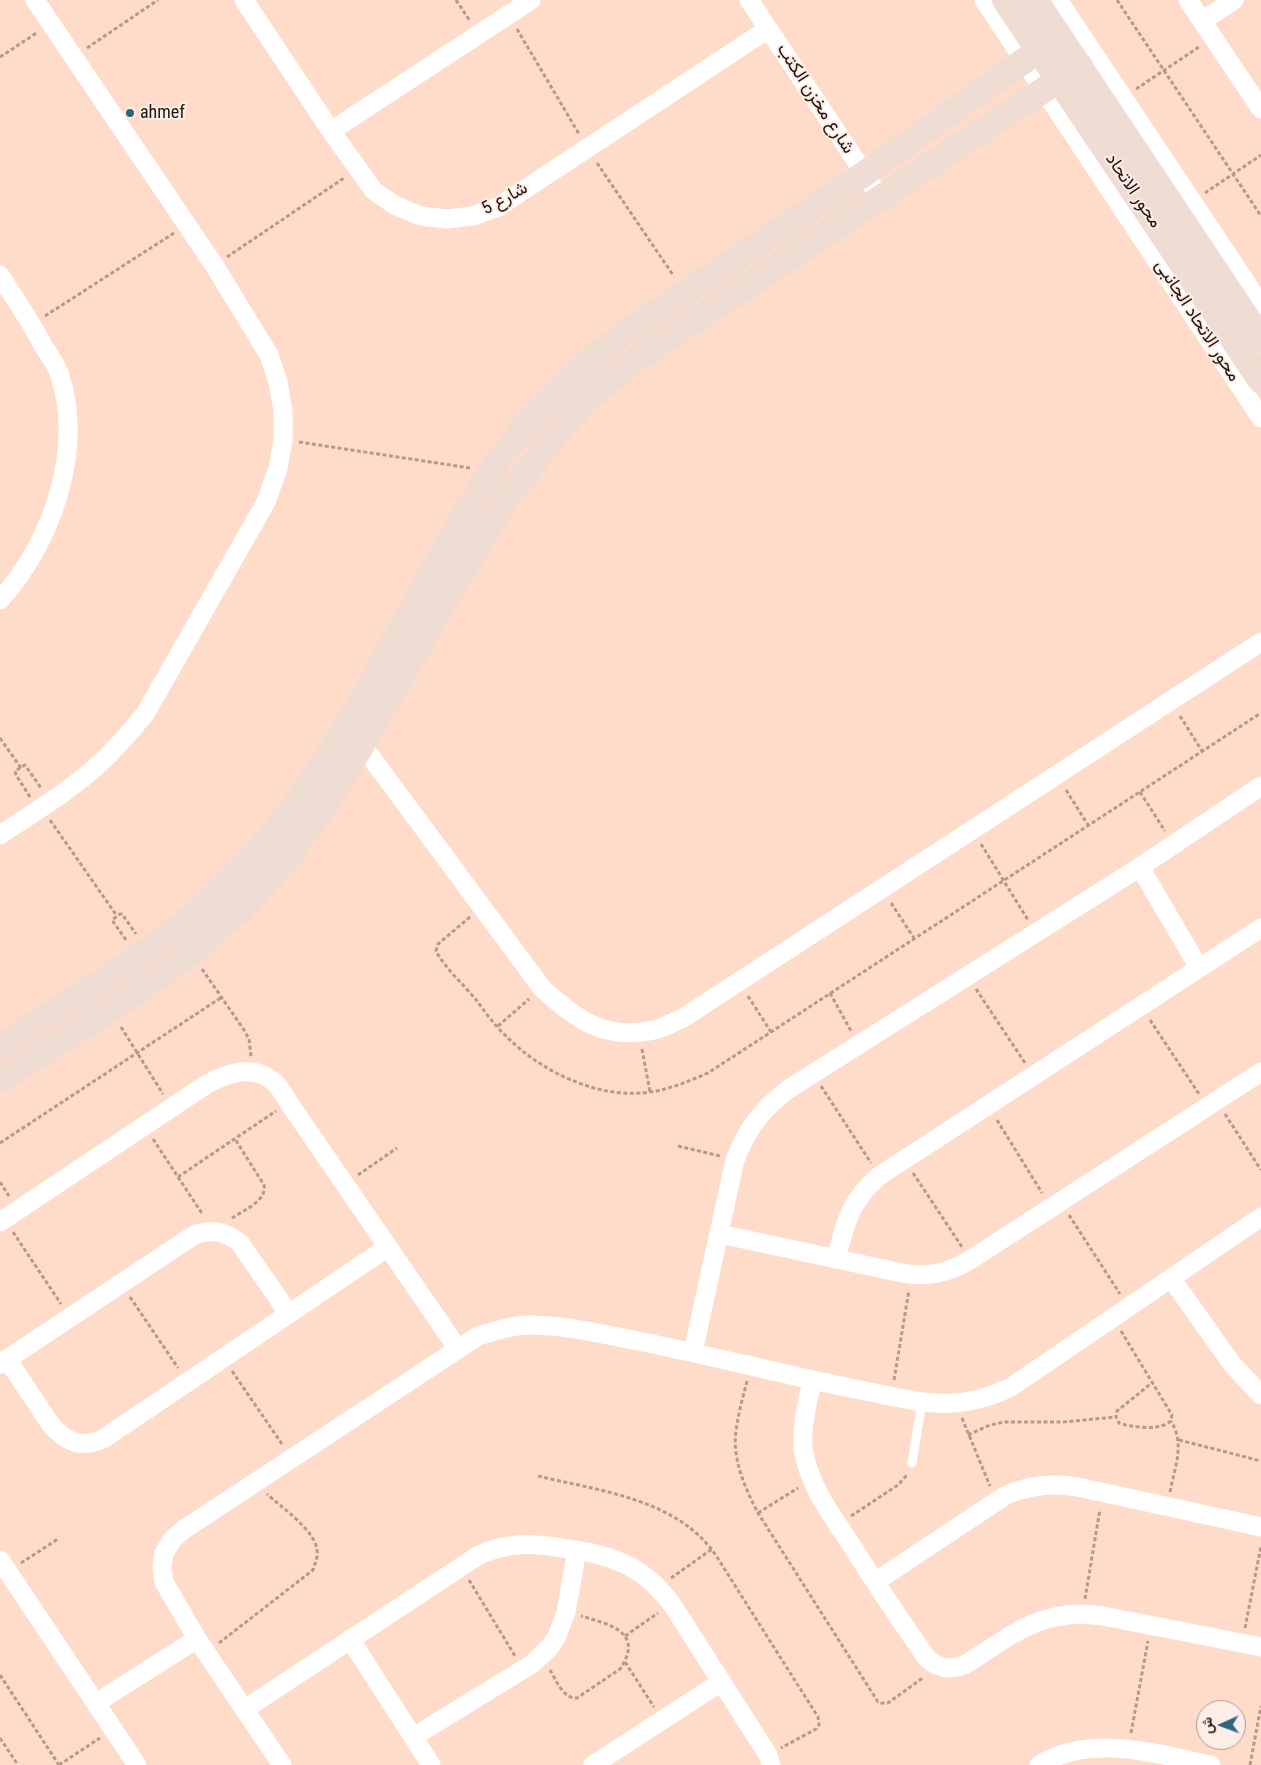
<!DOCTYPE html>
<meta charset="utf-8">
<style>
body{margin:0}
#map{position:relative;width:1261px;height:1765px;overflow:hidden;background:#ffdcca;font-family:"Roboto Condensed",Vazirmatn,sans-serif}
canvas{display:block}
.north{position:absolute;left:1196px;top:1700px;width:50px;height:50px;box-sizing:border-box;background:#fceee7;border:1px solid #a49790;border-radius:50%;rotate:268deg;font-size:14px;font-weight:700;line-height:20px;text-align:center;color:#20150e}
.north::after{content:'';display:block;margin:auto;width:18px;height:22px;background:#2c667f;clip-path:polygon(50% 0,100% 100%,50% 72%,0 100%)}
</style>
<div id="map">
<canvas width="1261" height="1765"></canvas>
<div class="north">ش</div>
</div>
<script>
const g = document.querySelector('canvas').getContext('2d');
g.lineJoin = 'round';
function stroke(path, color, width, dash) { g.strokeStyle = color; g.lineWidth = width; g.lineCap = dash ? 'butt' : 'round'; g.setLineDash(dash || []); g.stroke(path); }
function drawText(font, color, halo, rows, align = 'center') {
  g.font = font + ' "Roboto Condensed",Vazirmatn,sans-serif'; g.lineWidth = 4; g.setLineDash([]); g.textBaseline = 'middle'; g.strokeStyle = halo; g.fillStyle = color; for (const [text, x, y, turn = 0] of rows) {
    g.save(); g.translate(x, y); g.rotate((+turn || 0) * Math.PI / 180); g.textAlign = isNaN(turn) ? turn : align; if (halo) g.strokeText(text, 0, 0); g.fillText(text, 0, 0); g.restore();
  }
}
stroke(new Path2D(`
 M 456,0 L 470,21
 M 1117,0 L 1261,216
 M 517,29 L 579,134
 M 87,48 L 158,0
 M 0,57 L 38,32
 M 1136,89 L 1199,47
 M 597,163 L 673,275
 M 1205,193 L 1261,155
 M 227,257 L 344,178
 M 45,316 L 174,233
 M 299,442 L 470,468
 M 1180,716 L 1202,751
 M 0,738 L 21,768
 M 1066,790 L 1088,825
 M 1140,792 L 1165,831
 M 30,797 L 16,775 L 15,771 L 25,765 L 41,788
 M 50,820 L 117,916
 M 981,844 L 1028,920
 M 891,903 L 914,938
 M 470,917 L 438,944 L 436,951 C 444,967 465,986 477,1001 C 486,1013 495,1026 506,1036 C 541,1072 600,1100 650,1092 C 671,1089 689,1081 708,1073 L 1261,713
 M 126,940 L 112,920 L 120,914 L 122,914 L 136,934
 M 202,969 L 244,1030 L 249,1039 L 251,1056
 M 976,989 L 1025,1063
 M 830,993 L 851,1031
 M 748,996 L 771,1032
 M 1150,1020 L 1199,1094
 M 498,1026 L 529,999
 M 121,1027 L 163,1094
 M 642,1049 L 650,1092
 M 821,1086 L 871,1163
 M 1225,1114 L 1261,1170
 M 997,1120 L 1042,1193
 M 153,1139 L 203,1215
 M 0,1143 L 222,997
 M 678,1146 L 720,1156
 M 913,1173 L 962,1247
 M 358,1175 L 397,1148
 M 178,1177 L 276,1111
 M 0,1182 L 9,1196
 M 1069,1215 L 1120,1294
 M 232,1218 C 244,1210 267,1201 264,1185 L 235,1139
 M 13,1232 L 61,1304
 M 130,1297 L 178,1368
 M 1121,1331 L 1172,1415 C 1171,1419 1171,1422 1166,1424 C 1157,1430 1129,1427 1119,1423 L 1116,1417 L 1117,1411 L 1153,1382
 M 232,1371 L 282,1444
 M 894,1380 L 909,1290
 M 747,1381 C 743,1397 738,1414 736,1431 C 732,1459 745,1488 758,1513 L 878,1702 L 881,1703 L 888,1703 L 924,1677
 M 962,1418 L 990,1486
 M 968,1435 L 990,1425 L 1005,1422 L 1063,1422 L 1116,1417
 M 1179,1440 L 1261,1461
 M 538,1476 C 600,1491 679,1499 717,1557 L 818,1717 L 819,1725 L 816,1729 L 781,1748
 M 1170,1492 C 1175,1466 1185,1445 1171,1421
 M 758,1513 L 798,1488
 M 851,1516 L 898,1485 L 908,1474
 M 21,1563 L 58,1539
 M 671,1578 L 712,1549
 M 469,1580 L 515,1656
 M 1085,1599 L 1100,1509
 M 1245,1628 L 1261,1546
 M 625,1636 L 658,1613
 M 219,1643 L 313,1570 C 315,1563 318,1558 317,1550 C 315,1530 281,1507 267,1494
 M 625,1662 L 654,1707
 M 550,1670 C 556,1680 563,1699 577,1698 L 620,1669 C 645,1632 609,1624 581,1616
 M 0,1675 L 59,1765
 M 1131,1733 L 1148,1641
 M 0,1738 L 18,1765
 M 59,1765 L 100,1738
 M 1250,1765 L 1261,1706`), '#b59a8b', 3, [4, 2.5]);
stroke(new Path2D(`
 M 912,1463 L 922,1402`), '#fff', 9);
stroke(new Path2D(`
 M 244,0 L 331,131 L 374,191 L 396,206 L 421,216 L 447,219 L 473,216 L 498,207 L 768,29
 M 749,0 L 880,197
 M 984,0 L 1261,418
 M 1058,0 L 1261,305
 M 1188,0 L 1261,109
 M 1202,21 L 1234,0
 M 331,131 L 531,0
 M 0,275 C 15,299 31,322 44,347 C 49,355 56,364 59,373 C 85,449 52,542 0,600
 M 362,745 L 542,988 C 577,1021 608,1042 658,1029 C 667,1026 675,1021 683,1018 L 1261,642
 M 0,835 C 33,813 68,792 98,765 C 115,750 130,732 145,714 L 266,502 L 278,468 L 283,440 L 283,411 L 278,382 L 269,355 L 214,265 L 35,0
 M 1140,867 L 1199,968
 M 0,1222 L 207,1084 C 228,1073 255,1063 276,1084 C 281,1089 285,1097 289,1103 L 458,1349
 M 720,1234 L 902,1273 C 927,1278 948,1273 970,1260 L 1261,1072
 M 836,1259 C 846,1222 849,1202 879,1176 L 1261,928
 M 1171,1278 L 1232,1364 L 1261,1395
 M 693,1352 L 735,1160 C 748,1127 760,1112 787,1090 L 1140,867 L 1261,786
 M 7,1359 L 51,1425 C 67,1442 80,1449 103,1439 L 388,1247
 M 0,1364 L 194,1235 C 212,1229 225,1231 240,1243 L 289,1314
 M 812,1380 C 808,1402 801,1426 803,1448 C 808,1485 832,1515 852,1546 C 876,1584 901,1621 926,1657 C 938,1669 950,1671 966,1664 C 1014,1634 1042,1607 1103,1616 L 1261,1647
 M 0,1560 L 137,1765
 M 875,1582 L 1006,1495 C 1031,1485 1052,1483 1078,1487 L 1261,1527
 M 350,1639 L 431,1765
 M 96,1703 L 197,1639
 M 245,1709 L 479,1555 C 509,1542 530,1543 562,1548 C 611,1554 646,1566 675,1609 L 768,1755 L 771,1765
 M 413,1737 L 532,1664 L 550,1647 L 557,1636 L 566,1612 L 577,1550
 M 282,1765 L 197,1639 L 164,1582 L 162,1567 L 164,1553 L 172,1540 L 183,1530 L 478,1336 C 495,1331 512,1325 529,1325 C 566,1325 602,1334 638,1341 C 712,1356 786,1375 860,1390 C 918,1401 954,1415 1011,1387 L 1261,1217
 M 593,1765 L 721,1682
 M 1039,1765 C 1091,1733 1156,1754 1211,1765`), '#fff', 19);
stroke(new Path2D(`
 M 1005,0 L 1261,381
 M 1035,0 L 1261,339
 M 0,1046 C 60,1007 123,970 180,926 C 217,897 249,863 278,827 C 347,740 394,637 449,542 C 467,510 485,477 508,448 C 540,405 578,370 620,336 L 864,174 L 1059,36
 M 0,1080 C 82,1027 170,977 241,909 C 282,870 315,822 345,774 L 457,580 L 509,495 L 555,435 L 581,407 L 609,381 L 640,357 L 1080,66`), '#efdcd2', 26);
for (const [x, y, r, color] of [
 [130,113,5,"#2c667f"]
]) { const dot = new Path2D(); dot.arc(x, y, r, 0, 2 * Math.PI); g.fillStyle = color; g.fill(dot); stroke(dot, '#fceee7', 2); }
drawText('18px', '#20150e', '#fceee7', [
 ["شارع مخزن الكتب",815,99,57],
 ["محور الاتحاد",1133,191,56],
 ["شارع 5",505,199,-29],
 ["محور الاتحاد الجانبى",1197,321,57]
]);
drawText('18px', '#20150e', '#fceee7', [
 ["ahmef",140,113]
], 'left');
</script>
